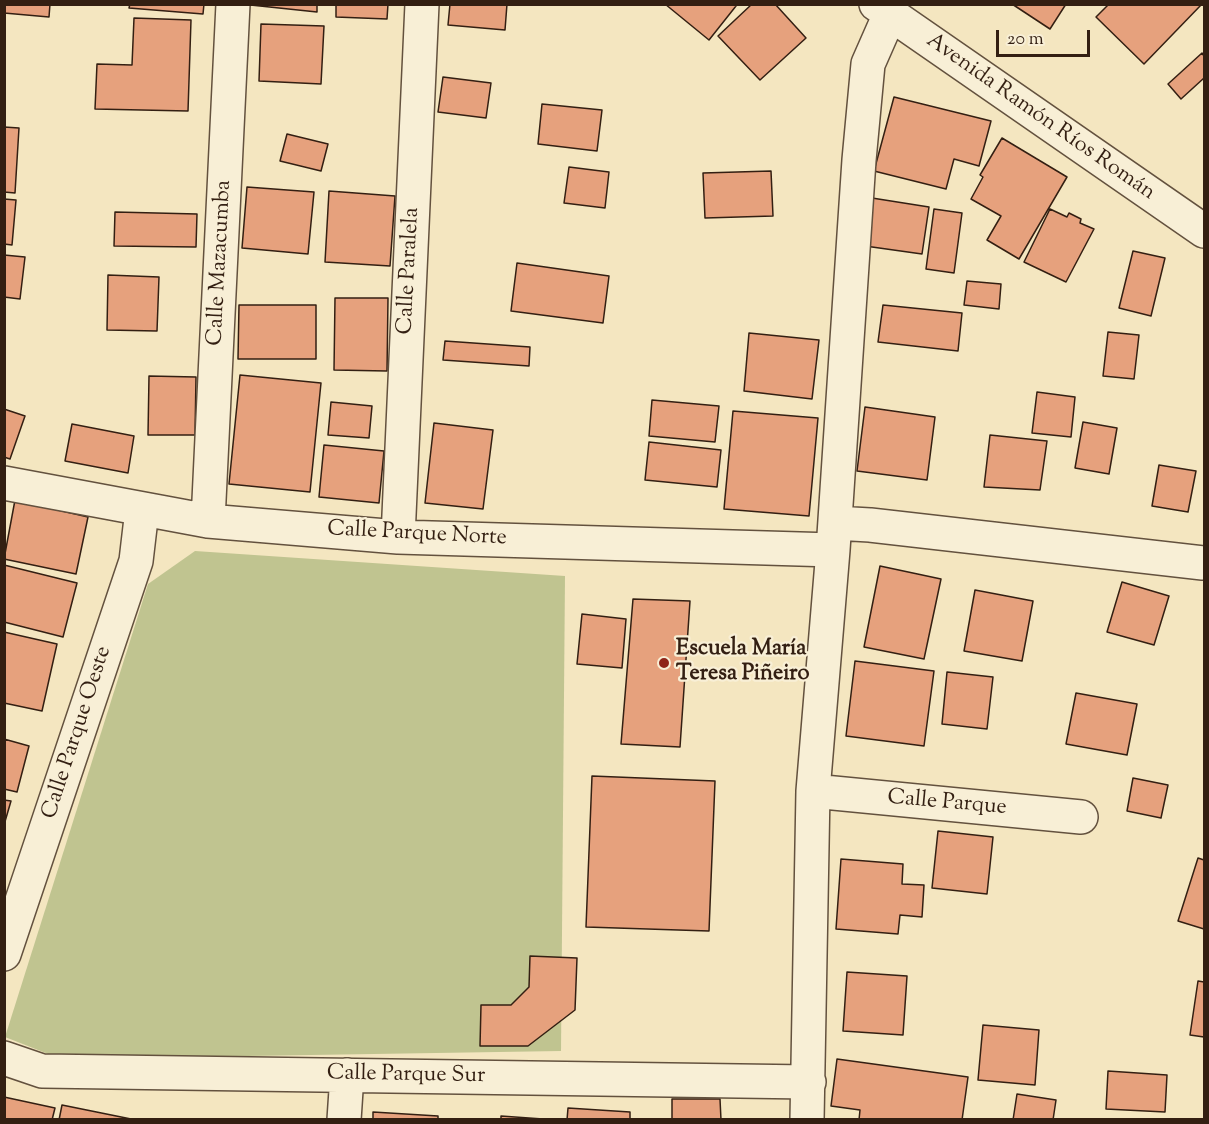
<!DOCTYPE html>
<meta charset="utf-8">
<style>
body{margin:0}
#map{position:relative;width:1209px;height:1124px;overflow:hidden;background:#f4e6c0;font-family:"Sorts Mill Goudy",serif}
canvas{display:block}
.frame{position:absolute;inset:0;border:6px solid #331f12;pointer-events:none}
.scale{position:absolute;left:996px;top:30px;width:94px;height:27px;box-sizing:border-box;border:3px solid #331f12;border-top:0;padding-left:8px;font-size:18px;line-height:21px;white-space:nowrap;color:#331f12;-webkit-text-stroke:4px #f8efd6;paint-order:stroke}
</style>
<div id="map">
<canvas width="1209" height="1124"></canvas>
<div class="frame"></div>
<div class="scale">20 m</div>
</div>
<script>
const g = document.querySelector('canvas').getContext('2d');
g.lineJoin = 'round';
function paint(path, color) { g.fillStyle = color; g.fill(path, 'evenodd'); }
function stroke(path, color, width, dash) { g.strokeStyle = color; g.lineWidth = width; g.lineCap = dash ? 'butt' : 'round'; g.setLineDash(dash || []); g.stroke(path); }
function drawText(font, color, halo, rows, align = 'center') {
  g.font = font + ' "Sorts Mill Goudy",serif'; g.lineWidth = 4.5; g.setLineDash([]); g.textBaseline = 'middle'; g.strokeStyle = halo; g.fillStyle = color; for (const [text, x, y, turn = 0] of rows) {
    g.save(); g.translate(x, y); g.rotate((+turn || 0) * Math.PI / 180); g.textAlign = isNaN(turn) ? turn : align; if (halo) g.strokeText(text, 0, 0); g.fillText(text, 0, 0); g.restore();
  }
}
paint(new Path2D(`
 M 195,551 L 565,576 L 561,1051 L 61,1059 L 5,1037 L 148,584 Z`), '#c0c490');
const building = new Path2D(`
 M 4,4 L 50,4 L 49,17 L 4,13 Z
 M 130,4 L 204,4 L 203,14 L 129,8 Z
 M 241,4 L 317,4 L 317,12 Z
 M 336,4 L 388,4 L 387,19 L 336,17 Z
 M 450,4 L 507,4 L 505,30 L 448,25 Z
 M 665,4 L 734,4 L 736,6 L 709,40 Z
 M 752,4 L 775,4 L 806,38 L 760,80 L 718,36 Z
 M 1012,4 L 1066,4 L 1050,29 Z
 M 1109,4 L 1202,4 L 1144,64 L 1096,17 Z
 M 134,18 L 191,20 L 188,111 L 95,109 L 97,64 L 132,65 Z
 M 261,24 L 324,26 L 321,84 L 259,81 Z
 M 1202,53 L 1204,56 L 1204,78 L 1181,99 L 1168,84 Z
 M 443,77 L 491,83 L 486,118 L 438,112 Z
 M 894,97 L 991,121 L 979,166 L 954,159 L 946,189 L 874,171 Z
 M 542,104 L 602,110 L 597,151 L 538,144 Z
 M 4,127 L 19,128 L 15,193 L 4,192 Z
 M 287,134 L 328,144 L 321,171 L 280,161 Z
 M 1002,138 L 1067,177 L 1019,259 L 987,240 L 1001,216 L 971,199 L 983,177 L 980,175 Z
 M 569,167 L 609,172 L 605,208 L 564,203 Z
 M 771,171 L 773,216 L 705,218 L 703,173 Z
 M 247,187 L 314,192 L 308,254 L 242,248 Z
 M 329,191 L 395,196 L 390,266 L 325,262 Z
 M 872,198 L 929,207 L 922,254 L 865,246 Z
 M 4,199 L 16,200 L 12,245 L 4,244 Z
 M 934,209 L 962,213 L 954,273 L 926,269 Z
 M 1050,209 L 1067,217 L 1069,213 L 1081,219 L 1080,223 L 1094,229 L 1066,282 L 1024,262 Z
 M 115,212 L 197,214 L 196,247 L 114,246 Z
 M 1133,251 L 1165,258 L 1151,316 L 1119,308 Z
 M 4,255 L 25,257 L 20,299 L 4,297 Z
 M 517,263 L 609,276 L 603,323 L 511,311 Z
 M 108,275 L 159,277 L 157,331 L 107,330 Z
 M 967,281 L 1001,284 L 999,309 L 964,305 Z
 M 335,298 L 388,298 L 387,371 L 334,370 Z
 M 239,305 L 316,305 L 316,359 L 238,359 Z
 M 883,305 L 962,313 L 958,351 L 878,342 Z
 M 1108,332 L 1139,335 L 1134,379 L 1103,376 Z
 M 749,333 L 819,340 L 812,399 L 744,391 Z
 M 445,341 L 530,347 L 529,366 L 443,360 Z
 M 240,375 L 321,383 L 310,492 L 229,484 Z
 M 149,376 L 196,377 L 195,435 L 148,435 Z
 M 1037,392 L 1075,397 L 1071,437 L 1032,433 Z
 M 652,400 L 719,406 L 715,442 L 649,436 Z
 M 331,402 L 372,406 L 369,438 L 328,435 Z
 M 865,407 L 935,417 L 927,480 L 857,471 Z
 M 4,409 L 25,416 L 10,459 L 4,457 Z
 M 733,411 L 818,418 L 809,516 L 724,509 Z
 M 1083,422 L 1117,428 L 1109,474 L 1075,468 Z
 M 434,423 L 493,430 L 483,509 L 425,503 Z
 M 72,424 L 134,436 L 128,473 L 65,461 Z
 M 990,435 L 1047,441 L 1040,490 L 984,487 Z
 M 649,442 L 721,450 L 717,487 L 645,480 Z
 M 324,445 L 384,451 L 379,503 L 319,497 Z
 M 1159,465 L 1196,471 L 1188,512 L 1152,506 Z
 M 15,500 L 88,517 L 76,574 L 4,559 Z
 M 4,565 L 77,583 L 63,637 L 4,622 Z
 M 880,566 L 941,579 L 924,659 L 864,647 Z
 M 1122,582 L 1169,596 L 1154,645 L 1107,632 Z
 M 975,590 L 1033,601 L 1022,661 L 964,651 Z
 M 633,599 L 690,601 L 680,747 L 621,744 Z
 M 582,614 L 626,619 L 622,668 L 577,664 Z
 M 4,632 L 57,644 L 42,711 L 4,703 Z
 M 855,661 L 934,671 L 924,746 L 846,736 Z
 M 947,672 L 993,677 L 987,729 L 942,724 Z
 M 1076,693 L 1137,704 L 1127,755 L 1066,744 Z
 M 4,739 L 29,746 L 17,792 L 4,789 Z
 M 592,776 L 715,781 L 709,931 L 586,927 Z
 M 1133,778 L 1168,785 L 1161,818 L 1127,811 Z
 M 4,800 L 11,801 L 4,825 Z
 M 938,831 L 993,837 L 987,894 L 932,888 Z
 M 1198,858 L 1204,860 L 1204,929 L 1178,921 Z
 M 841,859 L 903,864 L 902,884 L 924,885 L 922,917 L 900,915 L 898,934 L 836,929 Z
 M 530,956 L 577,958 L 575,1010 L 528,1046 L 480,1046 L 481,1005 L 511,1005 L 529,987 Z
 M 847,972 L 907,976 L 903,1035 L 843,1031 Z
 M 1198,981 L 1204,982 L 1204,1037 L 1190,1035 Z
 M 983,1025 L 1039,1030 L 1035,1085 L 978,1080 Z
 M 837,1059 L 968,1077 L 962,1120 L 859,1120 L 860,1110 L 831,1106 Z
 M 1108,1071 L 1167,1075 L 1165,1112 L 1106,1109 Z
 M 1017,1094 L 1056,1100 L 1053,1120 L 1013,1120 Z
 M 4,1097 L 55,1108 L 52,1120 L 4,1120 Z
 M 672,1099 L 720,1099 L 721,1120 L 672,1120 Z
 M 62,1105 L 136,1120 L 59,1120 Z
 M 568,1108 L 630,1112 L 630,1120 L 567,1120 Z
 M 373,1112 L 438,1116 L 438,1120 L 373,1120 Z
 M 501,1116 L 557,1120 L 501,1120 Z`);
paint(building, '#e6a17d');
stroke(building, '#331f12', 1.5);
const street = new Path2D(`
 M 876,4 L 1204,231
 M 4,483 L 208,521 L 398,537 L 833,550
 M 208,521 L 233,4
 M 835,523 L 870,525 L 1203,563
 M 398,537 L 422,4
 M 813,791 L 1081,817
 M 4,954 L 136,561 L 142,510
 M 4,1058 L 42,1071 L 809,1082
 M 344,1120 L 347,1075
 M 807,1120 L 813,791 L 833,550 L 859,160 L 868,64 L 890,14`);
stroke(street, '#63513e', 36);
stroke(street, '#f8efd6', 33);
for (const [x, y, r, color] of [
 [664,663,6,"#8f2418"]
]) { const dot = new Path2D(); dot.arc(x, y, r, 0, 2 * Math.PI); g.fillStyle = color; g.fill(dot); stroke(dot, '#f8efd6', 2); }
drawText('22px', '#331f12', '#f8efd6', [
 ["Avenida Ramón Ríos Román",1040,118,35],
 ["Calle Mazacumba",221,263,-87],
 ["Calle Paralela",410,271,-87],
 ["Calle Parque Norte",417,535,3],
 ["Calle Parque Oeste",78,733,-72],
 ["Calle Parque",947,804,5],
 ["Calle Parque Sur",406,1076,1]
]);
drawText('bold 22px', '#331f12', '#f8efd6', [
 ["Escuela María",676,650],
 ["Teresa Piñeiro",676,675]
], 'left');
</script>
